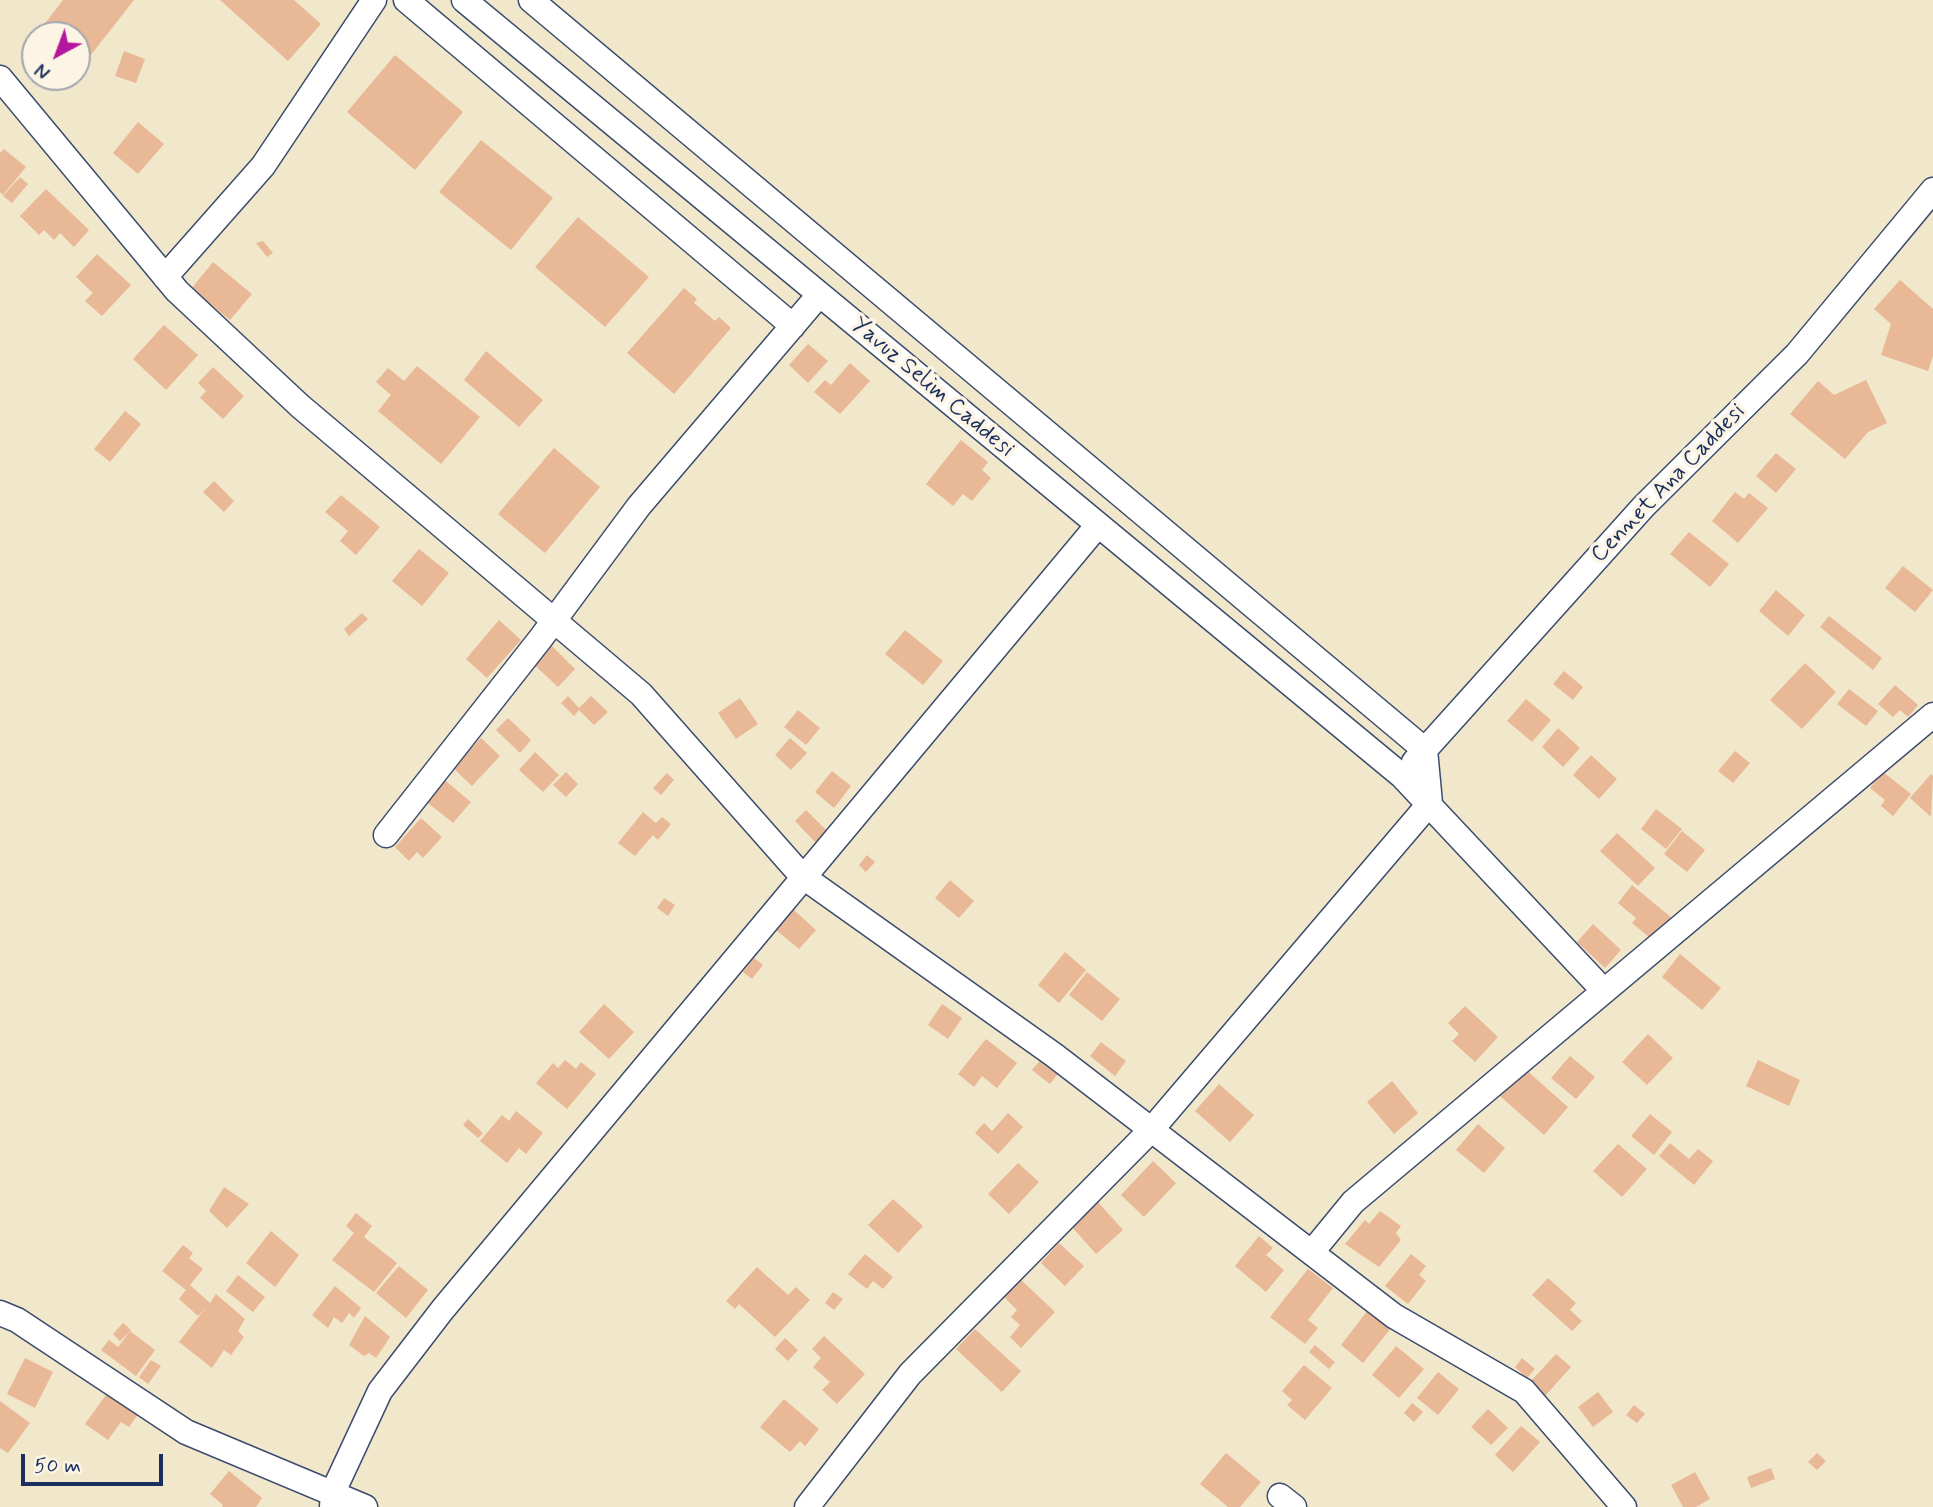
<!DOCTYPE html>
<style>
body{margin:0}
#map{position:relative;width:1933px;height:1507px;overflow:hidden;background:#f1e7ca;font-family:Mynerve,sans-serif}
canvas{display:block}
.north{position:absolute;left:21px;top:21px;width:70px;height:70px;box-sizing:border-box;background:#fcf5e5;border:2px solid #a2a6af;border-radius:50%;rotate:221deg;font-size:19px;font-weight:700;line-height:28px;text-align:center;color:#1b2f5e}
.north::after{content:'';display:block;margin:auto;width:24px;height:32px;background:#b5179e;clip-path:polygon(50% 0,100% 100%,50% 72%,0 100%)}
.scale{position:absolute;left:21px;top:1454px;width:142px;height:32px;box-sizing:border-box;border:4px solid #1b2f5e;border-top:0;padding-left:9px;font-size:21px;line-height:24px;white-space:nowrap;color:#1b2f5e;-webkit-text-stroke:5px #fcf5e5;paint-order:stroke}
</style>
<div id="map">
<canvas width="1933" height="1507"></canvas>
<div class="north">N</div>
<div class="scale">50 m</div>
</div>
<script>
const g = document.querySelector('canvas').getContext('2d');
g.lineJoin = 'round';
function paint(path, color) { g.fillStyle = color; g.fill(path, 'evenodd'); }
function stroke(path, color, width, dash) { g.strokeStyle = color; g.lineWidth = width; g.lineCap = dash ? 'butt' : 'round'; g.setLineDash(dash || []); g.stroke(path); }
function drawText(font, color, halo, rows, align = 'center') {
  g.font = font + ' Mynerve,sans-serif'; g.lineWidth = 7; g.setLineDash([]); g.textBaseline = 'middle'; g.strokeStyle = halo; g.fillStyle = color; for (const [text, x, y, turn = 0] of rows) {
    g.save(); g.translate(x, y); g.rotate((+turn || 0) * Math.PI / 180); g.textAlign = isNaN(turn) ? turn : align; if (halo) g.strokeText(text, 0, 0); g.fillText(text, 0, 0); g.restore();
  }
}
paint(new Path2D(`
 M 63,0 L 134,0 L 79,70 L 77,35 L 36,35 Z
 M 220,0 L 294,0 L 321,24 L 288,61 Z
 M 124,51 L 145,59 L 136,83 L 115,76 Z
 M 395,55 L 463,112 L 415,170 L 347,112 Z
 M 138,122 L 164,144 L 138,174 L 113,153 Z
 M 481,140 L 553,198 L 511,250 L 439,192 Z
 M 4,149 L 26,167 L 3,195 L 0,192 L 0,153 Z
 M 20,177 L 28,184 L 12,203 L 3,196 Z
 M 46,189 L 89,230 L 74,247 L 60,233 L 54,240 L 44,230 L 39,235 L 20,216 Z
 M 578,217 L 649,277 L 605,327 L 535,267 Z
 M 263,241 L 273,253 L 267,257 L 256,243 Z
 M 97,254 L 131,285 L 102,316 L 85,301 L 93,293 L 76,277 Z
 M 213,262 L 252,294 L 230,320 L 191,289 Z
 M 1900,280 L 1933,309 L 1933,356 L 1928,371 L 1881,355 L 1891,324 L 1874,309 Z
 M 684,288 L 697,299 L 694,303 L 715,321 L 719,317 L 731,328 L 674,394 L 627,353 Z
 M 164,325 L 198,355 L 166,390 L 133,359 Z
 M 808,344 L 828,361 L 808,383 L 789,365 Z
 M 486,351 L 543,400 L 519,427 L 464,380 Z
 M 850,363 L 870,381 L 840,414 L 814,392 L 825,380 L 831,385 Z
 M 417,366 L 480,417 L 441,464 L 378,411 L 391,395 L 376,382 L 388,368 L 404,381 Z
 M 213,367 L 244,396 L 223,419 L 200,398 L 206,391 L 198,383 Z
 M 1866,380 L 1887,423 L 1868,432 L 1845,459 L 1790,414 L 1818,381 L 1834,395 Z
 M 125,411 L 141,424 L 110,462 L 94,449 Z
 M 961,440 L 988,462 L 982,470 L 991,478 L 972,501 L 963,494 L 953,506 L 926,484 Z
 M 554,448 L 600,487 L 545,553 L 498,514 Z
 M 1776,453 L 1796,469 L 1776,493 L 1756,476 Z
 M 214,481 L 234,501 L 224,512 L 203,492 Z
 M 1735,492 L 1744,499 L 1749,493 L 1768,508 L 1738,543 L 1712,521 Z
 M 341,495 L 380,527 L 356,555 L 340,541 L 348,531 L 325,512 Z
 M 1689,532 L 1729,564 L 1710,587 L 1670,554 Z
 M 419,549 L 449,573 L 422,606 L 392,581 Z
 M 1903,566 L 1933,590 L 1915,612 L 1885,588 Z
 M 1776,590 L 1805,615 L 1788,636 L 1759,611 Z
 M 362,613 L 368,619 L 349,636 L 344,629 Z
 M 1829,616 L 1882,658 L 1873,670 L 1820,627 Z
 M 499,620 L 521,640 L 487,678 L 466,659 Z
 M 905,630 L 943,661 L 923,685 L 885,654 Z
 M 546,640 L 575,669 L 558,687 L 528,659 Z
 M 1805,663 L 1836,692 L 1802,729 L 1770,700 Z
 M 1564,671 L 1583,687 L 1573,700 L 1553,684 Z
 M 1895,685 L 1918,705 L 1908,717 L 1900,710 L 1893,717 L 1878,704 Z
 M 1849,689 L 1878,711 L 1866,726 L 1837,704 Z
 M 568,696 L 579,708 L 591,696 L 608,712 L 594,725 L 579,710 L 574,716 L 561,703 Z
 M 740,698 L 758,724 L 736,739 L 718,713 Z
 M 1526,699 L 1551,720 L 1532,742 L 1507,721 Z
 M 798,710 L 820,728 L 806,745 L 784,727 Z
 M 508,718 L 531,740 L 520,753 L 496,730 Z
 M 1558,728 L 1580,748 L 1563,767 L 1542,747 Z
 M 481,738 L 500,756 L 472,786 L 453,768 Z
 M 790,738 L 807,753 L 791,770 L 775,755 Z
 M 1735,751 L 1750,763 L 1733,783 L 1718,771 Z
 M 535,752 L 559,775 L 543,792 L 519,770 Z
 M 1591,755 L 1617,779 L 1599,799 L 1573,775 Z
 M 832,771 L 851,786 L 834,808 L 815,792 Z
 M 566,772 L 578,784 L 566,797 L 553,785 Z
 M 1883,772 L 1911,794 L 1893,816 L 1881,806 L 1885,800 L 1870,788 Z
 M 667,773 L 674,780 L 661,795 L 653,788 Z
 M 1931,774 L 1933,776 L 1931,817 L 1910,798 Z
 M 441,777 L 471,802 L 453,823 L 423,799 Z
 M 1656,809 L 1682,829 L 1666,849 L 1641,829 Z
 M 806,810 L 828,832 L 816,843 L 795,821 Z
 M 643,812 L 656,823 L 662,817 L 671,824 L 658,840 L 653,835 L 635,856 L 618,843 Z
 M 421,818 L 442,837 L 423,858 L 417,852 L 409,861 L 395,847 Z
 M 1682,831 L 1705,850 L 1687,872 L 1664,854 Z
 M 1617,833 L 1655,868 L 1638,886 L 1600,851 Z
 M 867,855 L 875,862 L 866,872 L 859,865 Z
 M 950,880 L 974,901 L 959,918 L 935,898 Z
 M 1632,885 L 1673,919 L 1654,941 L 1632,923 L 1636,918 L 1618,903 Z
 M 664,898 L 675,905 L 668,916 L 657,908 Z
 M 794,910 L 816,930 L 799,949 L 776,930 Z
 M 1593,924 L 1621,950 L 1605,968 L 1577,942 Z
 M 1065,952 L 1086,970 L 1059,1003 L 1038,985 Z
 M 1680,954 L 1721,988 L 1702,1010 L 1662,977 Z
 M 754,958 L 763,965 L 752,979 L 743,972 Z
 M 1087,972 L 1120,999 L 1102,1021 L 1069,995 Z
 M 604,1004 L 634,1032 L 609,1059 L 579,1032 Z
 M 942,1004 L 962,1018 L 948,1039 L 928,1025 Z
 M 1465,1006 L 1498,1037 L 1475,1062 L 1452,1041 L 1459,1034 L 1448,1023 Z
 M 1648,1034 L 1673,1058 L 1647,1085 L 1622,1062 Z
 M 986,1039 L 1017,1063 L 997,1088 L 982,1076 L 974,1087 L 958,1074 Z
 M 1101,1042 L 1126,1061 L 1115,1076 L 1090,1056 Z
 M 1570,1056 L 1595,1077 L 1576,1099 L 1551,1078 Z
 M 1043,1057 L 1060,1071 L 1050,1084 L 1032,1070 Z
 M 565,1060 L 576,1069 L 581,1062 L 596,1074 L 567,1109 L 536,1083 L 553,1063 L 558,1068 Z
 M 1758,1060 L 1800,1080 L 1789,1106 L 1746,1086 Z
 M 1525,1069 L 1568,1107 L 1544,1135 L 1500,1096 Z
 M 1392,1081 L 1418,1113 L 1394,1134 L 1367,1102 Z
 M 1219,1084 L 1254,1115 L 1230,1142 L 1195,1111 Z
 M 516,1111 L 543,1133 L 526,1154 L 519,1148 L 507,1163 L 480,1141 L 502,1115 L 509,1121 Z
 M 1008,1113 L 1023,1127 L 998,1154 L 975,1133 L 984,1123 L 992,1131 Z
 M 1650,1114 L 1672,1132 L 1654,1155 L 1631,1136 Z
 M 468,1119 L 483,1133 L 478,1138 L 463,1125 Z
 M 1478,1124 L 1505,1148 L 1484,1173 L 1456,1150 Z
 M 1670,1143 L 1689,1159 L 1698,1149 L 1713,1161 L 1694,1185 L 1659,1156 Z
 M 1618,1144 L 1647,1169 L 1622,1197 L 1593,1171 Z
 M 1153,1161 L 1176,1183 L 1144,1217 L 1121,1195 Z
 M 1018,1163 L 1039,1182 L 1009,1214 L 988,1194 Z
 M 224,1187 L 249,1204 L 227,1228 L 209,1211 Z
 M 893,1199 L 923,1226 L 898,1253 L 868,1225 Z
 M 1098,1202 L 1123,1230 L 1096,1254 L 1071,1226 Z
 M 1380,1211 L 1401,1226 L 1396,1233 L 1401,1240 L 1379,1267 L 1345,1244 L 1365,1220 L 1369,1224 Z
 M 356,1213 L 372,1226 L 364,1237 L 397,1263 L 374,1292 L 332,1260 L 354,1233 L 346,1226 Z
 M 271,1231 L 299,1255 L 275,1287 L 246,1263 Z
 M 1259,1236 L 1273,1248 L 1266,1255 L 1284,1270 L 1266,1292 L 1235,1266 Z
 M 1059,1243 L 1084,1266 L 1065,1286 L 1041,1263 Z
 M 183,1245 L 193,1253 L 189,1258 L 203,1269 L 190,1285 L 210,1303 L 216,1294 L 245,1319 L 238,1331 L 244,1337 L 231,1355 L 224,1350 L 212,1368 L 179,1342 L 207,1306 L 198,1316 L 179,1299 L 186,1290 L 162,1271 Z
 M 865,1254 L 893,1277 L 883,1289 L 873,1281 L 867,1289 L 848,1274 Z
 M 1411,1254 L 1426,1266 L 1419,1275 L 1426,1281 L 1408,1304 L 1385,1286 Z
 M 399,1266 L 428,1290 L 406,1318 L 376,1293 Z
 M 757,1267 L 788,1295 L 796,1287 L 810,1300 L 775,1337 L 739,1304 L 735,1309 L 726,1301 Z
 M 1308,1269 L 1333,1288 L 1308,1320 L 1318,1328 L 1305,1344 L 1270,1317 Z
 M 238,1275 L 265,1297 L 253,1312 L 226,1291 Z
 M 1017,1276 L 1055,1312 L 1021,1348 L 1010,1337 L 1020,1325 L 1011,1317 L 1017,1310 L 1000,1293 Z
 M 1548,1278 L 1576,1303 L 1570,1310 L 1582,1321 L 1572,1331 L 1532,1295 Z
 M 335,1286 L 361,1308 L 354,1318 L 349,1313 L 342,1323 L 334,1317 L 328,1328 L 312,1315 Z
 M 833,1292 L 843,1299 L 834,1310 L 825,1303 Z
 M 1368,1310 L 1391,1328 L 1363,1363 L 1341,1345 Z
 M 365,1316 L 390,1337 L 376,1358 L 369,1353 L 364,1356 L 349,1345 Z
 M 123,1323 L 131,1330 L 120,1341 L 113,1334 Z
 M 975,1329 L 1021,1371 L 1002,1392 L 956,1349 Z
 M 130,1331 L 155,1350 L 136,1376 L 101,1350 L 109,1340 L 118,1347 Z
 M 824,1336 L 865,1374 L 837,1404 L 822,1390 L 830,1382 L 813,1367 L 821,1358 L 812,1349 Z
 M 785,1338 L 798,1350 L 788,1361 L 775,1349 Z
 M 1315,1345 L 1335,1362 L 1329,1369 L 1309,1352 Z
 M 1396,1346 L 1424,1369 L 1399,1398 L 1372,1375 Z
 M 1556,1354 L 1571,1367 L 1545,1396 L 1530,1382 Z
 M 25,1358 L 53,1372 L 35,1408 L 7,1394 Z
 M 1522,1358 L 1535,1369 L 1527,1378 L 1515,1367 Z
 M 151,1360 L 161,1366 L 148,1384 L 139,1377 Z
 M 1304,1365 L 1332,1388 L 1305,1420 L 1287,1405 L 1292,1400 L 1282,1391 Z
 M 1438,1372 L 1459,1389 L 1438,1415 L 1417,1398 Z
 M 111,1388 L 141,1410 L 129,1427 L 121,1422 L 108,1440 L 85,1424 Z
 M 1598,1392 L 1613,1412 L 1593,1427 L 1578,1407 Z
 M 784,1399 L 819,1429 L 805,1446 L 800,1441 L 790,1452 L 760,1427 Z
 M 0,1401 L 30,1423 L 8,1453 L 0,1448 Z
 M 1412,1403 L 1423,1412 L 1414,1422 L 1404,1413 Z
 M 1634,1405 L 1645,1414 L 1637,1423 L 1626,1415 Z
 M 1488,1409 L 1508,1428 L 1491,1445 L 1471,1427 Z
 M 1521,1426 L 1540,1442 L 1513,1472 L 1495,1455 Z
 M 1226,1453 L 1261,1482 L 1240,1507 L 1228,1507 L 1200,1484 Z
 M 1817,1453 L 1826,1461 L 1817,1470 L 1808,1462 Z
 M 1771,1468 L 1775,1479 L 1751,1488 L 1747,1477 Z
 M 229,1471 L 262,1498 L 256,1507 L 222,1507 L 223,1505 L 210,1494 Z
 M 1695,1472 L 1710,1499 L 1696,1507 L 1683,1507 L 1671,1485 Z`), '#e9b896');
const minor = new Path2D(`
 M 406,0 L 793,326
 M 464,0 L 1402,776 L 1603,990
 M 531,0 L 1425,750 L 1430,803 L 1152,1129 L 910,1374 L 807,1507
 M 0,78 L 177,291 L 300,406 L 641,694 L 802,876 L 1054,1055 L 1394,1316 L 1524,1391 L 1624,1507
 M 165,277 L 263,166 L 374,0
 M 1414,762 L 1644,506 L 1797,354 L 1933,190
 M 386,835 L 541,638 L 639,506 L 819,295
 M 1312,1252 L 1353,1202 L 1933,715
 M 0,1313 L 17,1320 L 186,1432 L 365,1507
 M 1280,1496 L 1294,1507
 M 332,1507 L 333,1492 L 380,1391 L 443,1309 L 1098,525`);
stroke(minor, '#3b4b6e', 27);
stroke(minor, '#fff', 24);
drawText('23px', '#1b2f5e', '#fcf5e5', [
 ["Yavuz Selim Caddesi",932,388,40],
 ["Cennet Ana Caddesi",1669,484,-46]
]);
</script>
